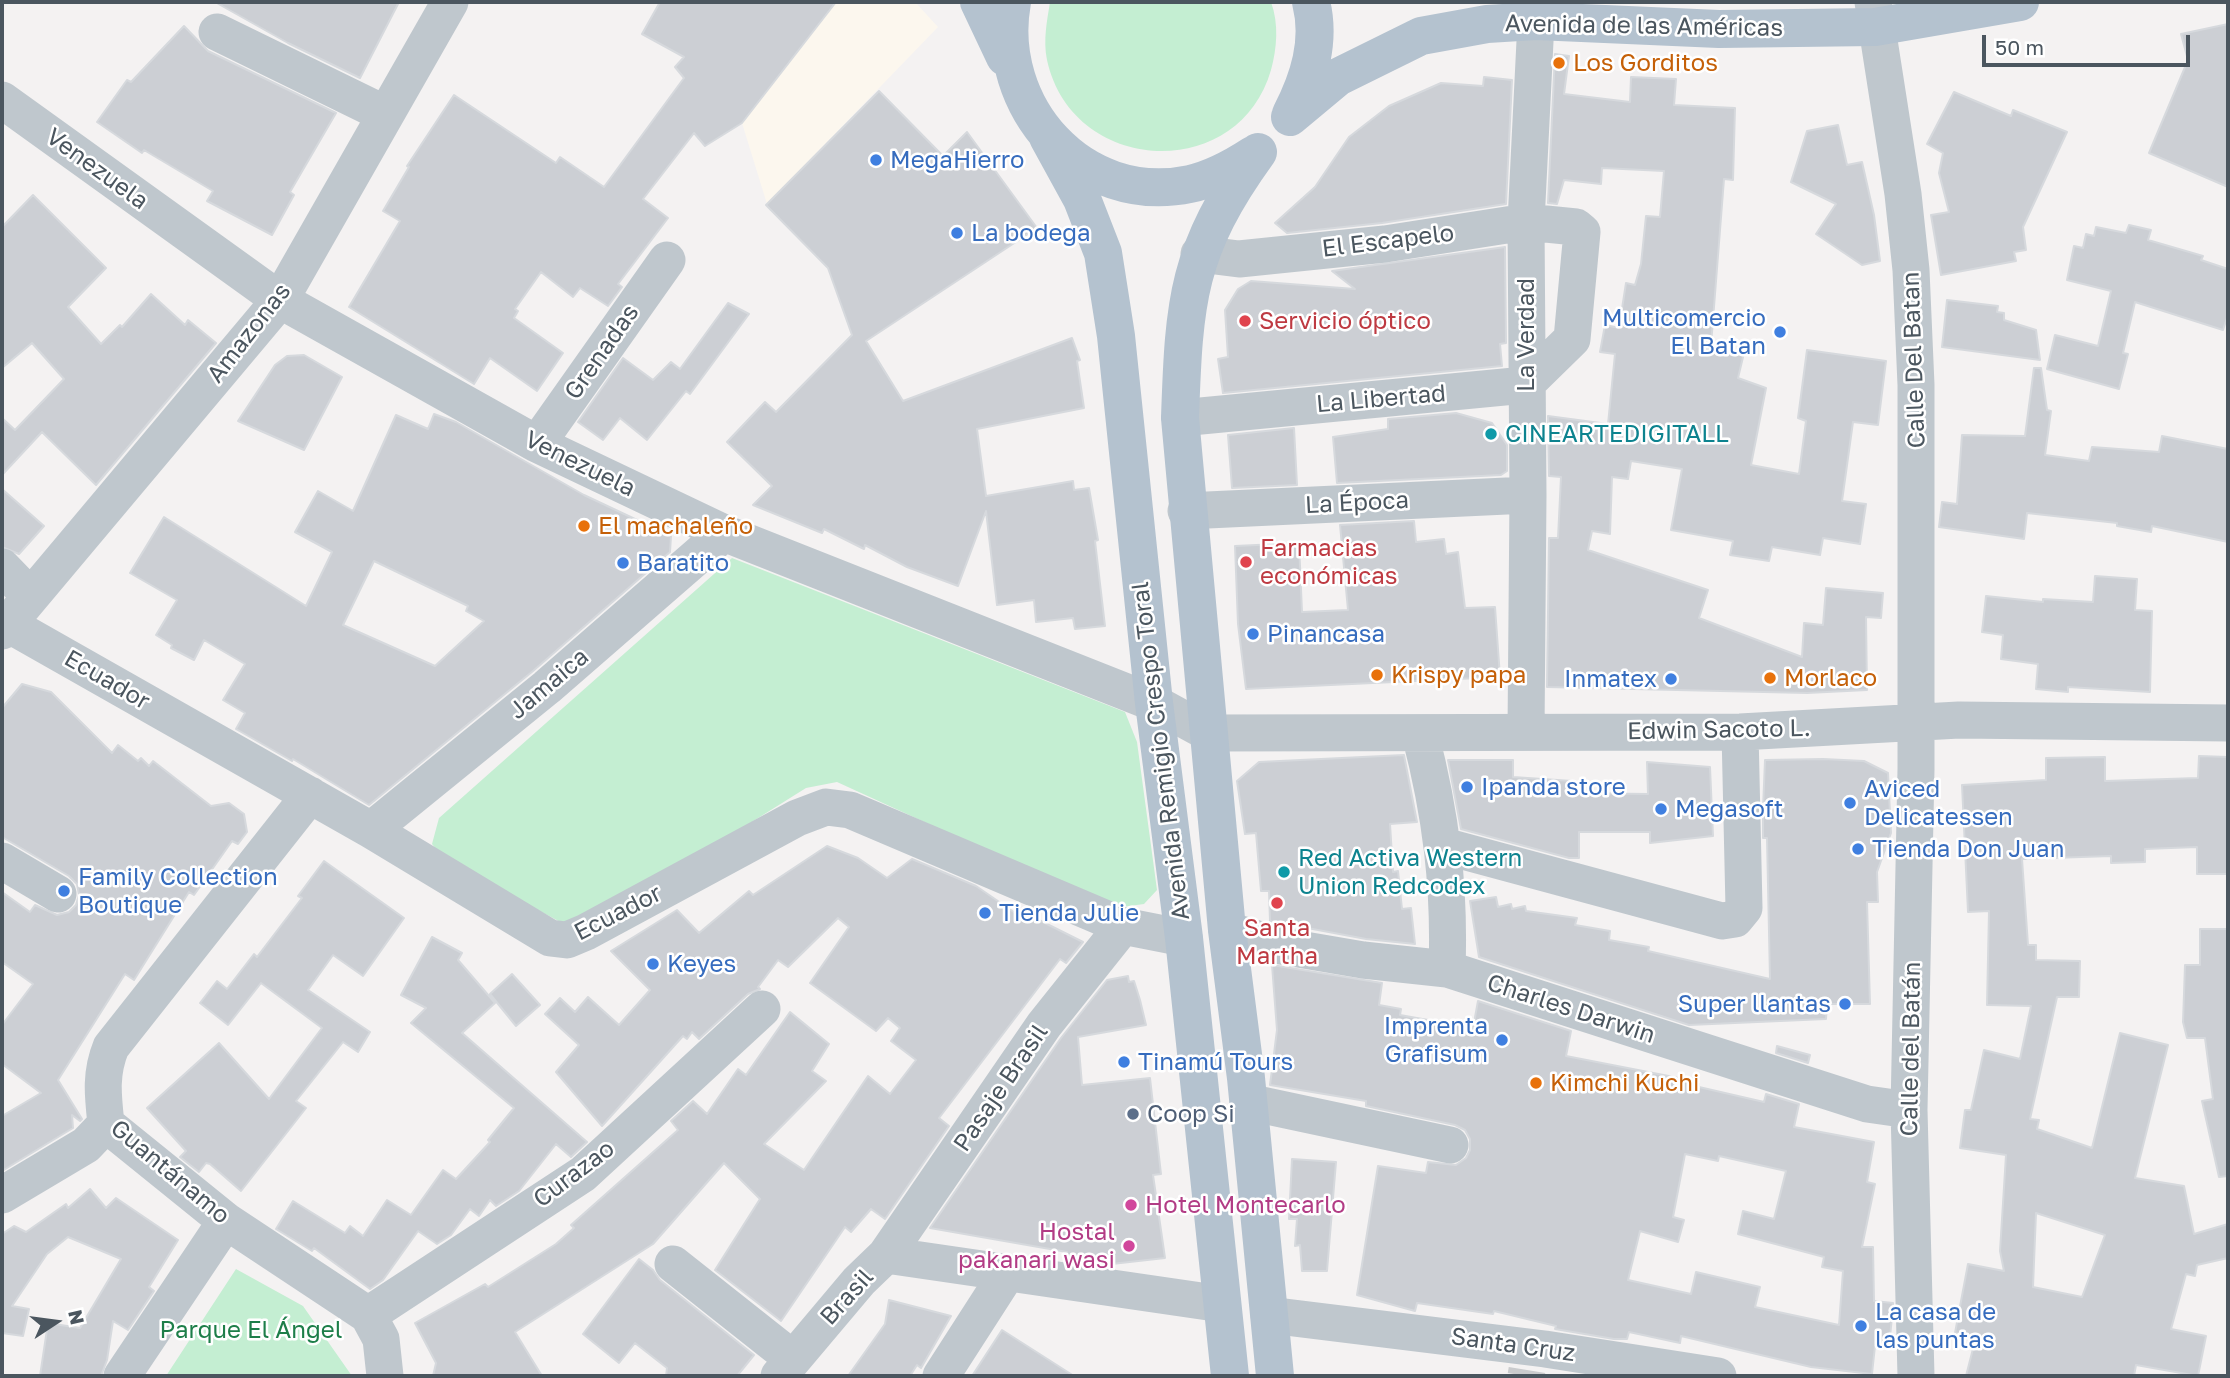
<!DOCTYPE html>
<meta charset="utf-8">
<style>
body{margin:0}
#map{position:relative;width:2230px;height:1378px;overflow:hidden;background:#f4f2f2;font-family:"Golos Text",sans-serif}
canvas{display:block}
.frame{position:absolute;inset:0;border:4px solid #4b565f;pointer-events:none}
.north{position:absolute;left:21px;top:1287px;width:70px;height:70px;-webkit-text-stroke:5px #fff;paint-order:stroke;rotate:77deg;font-size:19px;font-weight:700;line-height:28px;text-align:center;color:#4b565f}
.north::after{content:'';display:block;margin:auto;width:24px;height:32px;background:#4b565f;clip-path:polygon(50% 0,100% 100%,50% 72%,0 100%)}
.scale{position:absolute;left:1982px;top:35px;width:208px;height:32px;box-sizing:border-box;border:4px solid #4b565f;border-top:0;padding-left:9px;font-size:21px;line-height:24px;white-space:nowrap;color:#4b565f;-webkit-text-stroke:5px #fff;paint-order:stroke}
</style>
<div id="map">
<canvas width="2230" height="1378"></canvas>
<div class="frame"></div>
<div class="north">N</div>
<div class="scale">50 m</div>
</div>
<script>
const g = document.querySelector('canvas').getContext('2d');
g.lineJoin = 'round';
function paint(path, color) { g.fillStyle = color; g.fill(path, 'evenodd'); }
function stroke(path, color, width, dash) { g.strokeStyle = color; g.lineWidth = width; g.lineCap = dash ? 'butt' : 'round'; g.setLineDash(dash || []); g.stroke(path); }
function drawText(font, color, halo, rows, align = 'center') {
  g.font = font + ' "Golos Text",sans-serif'; g.lineWidth = 5; g.setLineDash([]); g.textBaseline = 'middle'; g.strokeStyle = halo; g.fillStyle = color; for (const [text, x, y, turn = 0] of rows) {
    g.save(); g.translate(x, y); g.rotate((+turn || 0) * Math.PI / 180); g.textAlign = isNaN(turn) ? turn : align; if (halo) g.strokeText(text, 0, 0); g.fillText(text, 0, 0); g.restore();
  }
}
paint(new Path2D(`
 M 836,2 L 915,2 L 938,27 L 767,204 L 742,123 Z`), '#fcf7ee');
paint(new Path2D(`
 M 1050,2 L 1271,2 C 1279,24 1277,48 1271,70 C 1238,184 1072,175 1047,60 C 1043,40 1047,21 1050,2 Z
 M 732,558 L 1125,712 L 1137,742 L 1157,890 L 1144,904 L 1122,907 L 1097,901 L 837,782 L 806,788 L 589,924 L 566,925 L 446,861 L 432,844 L 439,818 Z
 M 236,1269 L 303,1306 L 352,1376 L 166,1376 Z`), '#c4eed2');
const building = new Path2D(`
 M 215,2 L 399,2 L 360,78 L 288,43 Z
 M 660,2 L 836,2 L 742,123 L 705,146 L 694,133 L 643,199 L 668,218 L 618,284 L 622,287 L 608,306 L 580,288 L 573,297 L 541,272 L 515,309 L 518,311 L 514,318 L 563,353 L 537,391 L 490,358 L 474,384 L 349,307 L 400,221 L 383,211 L 409,167 L 407,166 L 454,95 L 556,163 L 560,157 L 604,187 L 684,78 L 675,67 L 684,57 L 642,34 Z
 M 2228,24 L 2228,187 L 2149,153 L 2188,60 L 2181,34 Z
 M 184,26 L 208,51 L 336,113 L 290,192 L 294,195 L 272,235 L 207,201 L 213,191 L 144,150 L 142,153 L 97,122 L 127,80 L 131,82 Z
 M 1555,54 L 1569,56 L 1564,94 L 1630,102 L 1631,77 L 1676,79 L 1674,105 L 1735,108 L 1733,180 L 1724,179 L 1711,345 L 1744,353 L 1738,378 L 1766,388 L 1751,465 L 1799,474 L 1806,421 L 1798,418 L 1807,350 L 1886,361 L 1878,425 L 1853,422 L 1842,501 L 1866,504 L 1860,544 L 1823,538 L 1820,555 L 1772,547 L 1769,561 L 1730,555 L 1733,541 L 1671,530 L 1682,469 L 1631,461 L 1628,479 L 1612,477 L 1610,534 L 1592,531 L 1588,550 L 1708,590 L 1699,618 L 1802,657 L 1804,623 L 1823,625 L 1826,588 L 1883,593 L 1881,618 L 1866,617 L 1867,690 L 1807,693 L 1547,687 L 1549,538 L 1558,538 L 1561,477 L 1549,476 L 1548,416 L 1608,424 L 1615,354 L 1600,352 L 1605,325 L 1619,328 L 1626,283 L 1635,285 L 1641,264 L 1646,216 L 1660,217 L 1664,171 L 1602,168 L 1601,184 L 1564,180 L 1557,204 L 1548,203 Z
 M 1484,77 L 1512,80 L 1506,204 L 1382,223 L 1287,233 L 1275,223 L 1315,187 L 1349,137 L 1389,106 L 1441,83 L 1483,86 Z
 M 879,91 L 943,156 L 967,132 L 1037,228 L 866,341 L 903,401 L 1072,338 L 1080,360 L 1077,361 L 1084,408 L 977,429 L 986,496 L 1073,481 L 1074,490 L 1089,488 L 1098,540 L 1095,541 L 1105,626 L 1075,629 L 1073,618 L 1036,622 L 1034,600 L 997,605 L 986,511 L 958,586 L 907,567 L 865,545 L 864,549 L 824,529 L 822,533 L 753,505 L 772,486 L 727,442 L 765,402 L 776,412 L 852,335 L 828,268 L 766,205 Z
 M 1954,92 L 2011,116 L 2013,110 L 2067,132 L 2023,227 L 2026,250 L 2014,252 L 2016,261 L 1941,275 L 1931,215 L 1949,212 L 1939,173 L 1943,153 L 1927,144 Z
 M 1838,125 L 1847,165 L 1862,162 L 1874,215 L 1880,261 L 1862,265 L 1816,234 L 1836,204 L 1791,182 L 1807,131 Z
 M 33,195 L 106,268 L 68,307 L 101,344 L 120,325 L 122,327 L 151,294 L 185,325 L 188,320 L 216,343 L 96,485 L 42,432 L 2,475 L 2,418 L 15,430 L 64,379 L 32,343 L 2,368 L 2,227 Z
 M 2129,225 L 2151,230 L 2148,240 L 2203,256 L 2201,260 L 2228,269 L 2228,315 L 2223,330 L 2135,302 L 2123,353 L 2128,354 L 2119,389 L 2047,369 L 2055,335 L 2098,346 L 2111,291 L 2067,280 L 2074,246 L 2083,248 L 2086,234 L 2094,236 L 2096,227 L 2126,233 Z
 M 1505,247 L 1506,343 L 1500,344 L 1502,366 L 1223,393 L 1218,359 L 1228,357 L 1225,310 L 1238,289 L 1251,281 L 1355,289 L 1332,271 Z
 M 1947,300 L 1998,306 L 1997,312 L 2004,313 L 2004,320 L 2036,330 L 2040,360 L 1942,347 Z
 M 728,303 L 749,314 L 690,394 L 686,391 L 647,440 L 620,418 L 603,440 L 578,422 L 623,358 L 653,380 L 671,362 L 680,369 Z
 M 304,355 L 342,377 L 304,450 L 238,421 L 275,365 L 287,356 Z
 M 2034,368 L 2041,368 L 2047,410 L 2051,411 L 2045,455 L 2089,461 L 2092,447 L 2159,452 L 2162,436 L 2228,449 L 2228,542 L 2152,526 L 2151,532 L 2117,526 L 2117,523 L 2027,513 L 2024,539 L 1939,527 L 1942,502 L 1957,504 L 1962,435 L 2025,436 Z
 M 1456,413 L 1492,423 L 1507,445 L 1507,471 L 1501,475 L 1337,483 L 1333,437 L 1388,429 L 1388,419 Z
 M 434,414 L 456,422 L 584,495 L 671,536 L 670,552 L 533,671 L 369,805 L 293,759 L 292,761 L 236,729 L 245,713 L 223,700 L 245,664 L 204,640 L 194,660 L 171,648 L 172,645 L 156,635 L 177,600 L 130,573 L 164,517 L 306,606 L 332,552 L 295,532 L 318,491 L 353,511 L 396,415 L 428,429 ZM 374,561 L 468,606 L 466,611 L 484,621 L 435,666 L 343,625 Z
 M 1294,428 L 1297,485 L 1232,488 L 1228,435 Z
 M 2,489 L 44,526 L 19,554 L 2,547 Z
 M 1414,521 L 1416,542 L 1444,539 L 1446,554 L 1458,552 L 1465,608 L 1495,607 L 1500,677 L 1246,689 L 1238,624 L 1235,546 L 1299,543 L 1302,612 L 1348,610 L 1340,525 Z
 M 2095,576 L 2137,579 L 2135,610 L 2152,611 L 2150,692 L 2068,687 L 2068,692 L 2036,689 L 2038,664 L 2001,659 L 2003,635 L 1982,632 L 1986,596 L 2043,602 L 2043,599 L 2093,602 Z
 M 22,684 L 51,692 L 112,753 L 118,745 L 138,761 L 141,758 L 149,766 L 153,761 L 211,806 L 229,803 L 244,814 L 247,832 L 238,844 L 232,841 L 194,895 L 189,892 L 134,980 L 125,974 L 58,1080 L 82,1119 L 80,1121 L 72,1115 L 73,1128 L 2,1171 L 2,1116 L 41,1093 L 2,1064 L 2,1025 L 33,984 L 2,962 L 2,892 L 30,912 L 35,905 L 57,915 L 69,912 L 76,905 L 79,895 L 77,884 L 69,876 L 2,837 L 2,708 Z
 M 1404,755 L 1417,822 L 1390,824 L 1393,872 L 1398,871 L 1402,909 L 1411,908 L 1415,944 L 1366,939 L 1270,921 L 1269,891 L 1261,891 L 1256,833 L 1245,834 L 1237,781 L 1259,762 Z
 M 2199,756 L 2228,757 L 2228,874 L 2197,874 L 2197,847 L 2145,849 L 2145,862 L 2111,863 L 2111,856 L 2022,859 L 2028,945 L 2036,945 L 2036,960 L 2080,961 L 2079,997 L 2057,997 L 2030,1119 L 2039,1120 L 2037,1129 L 2092,1148 L 2120,1033 L 2168,1045 L 2135,1178 L 2184,1186 L 2194,1234 L 2228,1224 L 2228,1258 L 2197,1265 L 2195,1276 L 2186,1274 L 2171,1329 L 2206,1336 L 2198,1376 L 2136,1365 L 2134,1376 L 1966,1376 L 1976,1337 L 1955,1333 L 1968,1264 L 2004,1271 L 2000,1251 L 2006,1155 L 1960,1148 L 1965,1110 L 1971,1110 L 1984,1050 L 2020,1059 L 2031,1006 L 1987,1005 L 1989,911 L 1968,912 L 1962,785 L 2046,780 L 2046,758 L 2105,757 L 2105,781 L 2198,778 ZM 2036,1213 L 2105,1235 L 2082,1297 L 2033,1287 Z
 M 1823,759 L 1864,761 L 1888,773 L 1891,833 L 1877,872 L 1878,902 L 1867,902 L 1870,1004 L 1827,1004 L 1826,1019 L 1689,1025 L 1479,957 L 1470,901 L 1496,897 L 1498,907 L 1511,904 L 1512,909 L 1525,906 L 1526,911 L 1577,918 L 1575,925 L 1610,931 L 1609,940 L 1649,947 L 1648,951 L 1770,979 L 1767,838 L 1763,838 L 1763,809 L 1765,760 Z
 M 1448,760 L 1513,760 L 1513,777 L 1572,781 L 1571,793 L 1648,794 L 1647,762 L 1710,767 L 1713,836 L 1650,843 L 1650,832 L 1579,832 L 1579,858 L 1569,858 L 1461,829 Z
 M 827,846 L 858,858 L 887,878 L 912,859 L 976,886 L 1024,919 L 1027,914 L 1083,942 L 1066,963 L 1060,959 L 939,1118 L 949,1126 L 885,1219 L 871,1209 L 851,1232 L 845,1227 L 781,1321 L 715,1270 L 760,1199 L 724,1163 L 653,1244 L 515,1332 L 542,1376 L 433,1376 L 436,1363 L 415,1323 L 485,1284 L 488,1287 L 556,1244 L 574,1228 L 571,1225 L 678,1130 L 671,1121 L 693,1101 L 707,1114 L 738,1069 L 746,1075 L 790,1012 L 829,1044 L 812,1071 L 826,1081 L 764,1144 L 804,1170 L 868,1076 L 890,1094 L 916,1060 L 891,1041 L 900,1028 L 888,1018 L 876,1031 L 810,983 L 849,927 L 838,918 L 788,967 L 778,960 L 758,987 L 760,989 L 748,994 L 699,1039 L 692,1032 L 687,1039 L 683,1036 L 602,1126 L 556,1072 L 579,1045 L 545,1014 L 560,998 L 575,1012 L 588,997 L 619,1025 L 650,990 L 611,951 L 677,910 L 699,933 L 749,891 L 753,895 Z
 M 324,861 L 404,918 L 363,976 L 333,955 L 308,990 L 370,1032 L 358,1052 L 343,1042 L 296,1101 L 306,1108 L 241,1191 L 210,1164 L 206,1163 L 199,1172 L 180,1157 L 186,1151 L 147,1108 L 219,1043 L 269,1099 L 322,1028 L 261,983 L 228,1025 L 200,1003 L 217,981 L 227,989 L 254,954 L 257,957 L 302,898 L 298,896 Z
 M 2200,929 L 2228,929 L 2228,1176 L 2219,1177 L 2202,1101 L 2213,1099 L 2205,1038 L 2187,1038 L 2183,1022 L 2185,965 L 2200,965 Z
 M 432,937 L 462,953 L 458,960 L 495,1003 L 462,1033 L 587,1142 L 571,1157 L 556,1144 L 519,1191 L 496,1206 L 490,1200 L 479,1216 L 470,1209 L 451,1235 L 437,1244 L 418,1231 L 383,1280 L 370,1289 L 314,1248 L 312,1251 L 276,1229 L 293,1201 L 345,1233 L 350,1226 L 363,1236 L 387,1200 L 411,1215 L 443,1170 L 456,1179 L 490,1142 L 488,1140 L 514,1108 L 411,1023 L 426,1008 L 401,995 Z
 M 1272,965 L 1382,983 L 1379,1005 L 1401,1009 L 1400,1015 L 1473,1028 L 1478,1001 L 1571,1031 L 1566,1056 L 1679,1078 L 1699,1084 L 1699,1087 L 1764,1102 L 1766,1094 L 1799,1104 L 1794,1127 L 1874,1142 L 1867,1182 L 1875,1184 L 1862,1247 L 1873,1247 L 1874,1301 L 1893,1303 L 1893,1307 L 1889,1347 L 1875,1346 L 1872,1374 L 1811,1367 L 1681,1336 L 1680,1343 L 1629,1332 L 1627,1339 L 1614,1339 L 1555,1329 L 1556,1326 L 1494,1311 L 1493,1314 L 1417,1303 L 1415,1311 L 1357,1295 L 1378,1166 L 1426,1173 L 1428,1162 L 1456,1165 L 1466,1158 L 1470,1150 L 1470,1139 L 1465,1130 L 1455,1125 L 1366,1106 L 1366,1101 L 1270,1085 L 1277,1030 ZM 1685,1154 L 1718,1161 L 1719,1156 L 1786,1171 L 1774,1219 L 1743,1211 L 1738,1234 L 1824,1257 L 1822,1267 L 1843,1271 L 1839,1325 L 1755,1307 L 1760,1287 L 1696,1272 L 1691,1294 L 1628,1280 L 1640,1231 L 1678,1242 L 1684,1220 L 1673,1217 Z
 M 512,974 L 540,1005 L 516,1026 L 490,994 Z
 M 1128,976 L 1129,982 L 1134,981 L 1140,1000 L 1146,1025 L 1078,1037 L 1082,1085 L 1150,1078 L 1161,1174 L 1153,1175 L 1165,1258 L 1103,1265 L 1068,1260 L 1067,1252 L 930,1228 L 1061,1038 L 1107,980 Z
 M 1777,1046 L 1810,1055 L 1808,1063 L 1776,1053 Z
 M 1292,1159 L 1336,1162 L 1327,1271 L 1302,1271 L 1300,1245 L 1295,1246 L 1297,1219 L 1289,1219 Z
 M 90,1189 L 106,1208 L 116,1198 L 178,1240 L 149,1287 L 154,1291 L 128,1330 L 113,1321 L 107,1360 L 101,1376 L 40,1376 L 48,1323 L 80,1328 L 121,1259 L 68,1237 L 47,1254 L 12,1306 L 29,1309 L 23,1336 L 2,1333 L 2,1234 L 14,1226 L 26,1232 L 66,1204 L 68,1208 Z
 M 639,1259 L 653,1270 L 660,1280 L 754,1355 L 737,1376 L 666,1376 L 667,1368 L 635,1343 L 619,1363 L 583,1334 Z
 M 889,1300 L 951,1316 L 921,1368 L 917,1365 L 910,1376 L 848,1376 L 885,1324 Z
 M 1002,1330 L 1074,1376 L 972,1376 Z`);
paint(building, '#cccfd4');
stroke(building, '#d6d9dd', 2);
stroke(new Path2D(`
 M 1526,1376 L 1527,1370`), '#cacbcd', 37, [37, 18]);
stroke(new Path2D(`
 M 1873,2 L 1903,194 L 1911,270 L 1916,385 L 1916,769 L 1909,1110 L 1916,1376
 M 217,32 L 385,114
 M 2,100 L 280,300 L 537,444 L 724,533 L 1154,703 L 1209,733 L 1740,732 L 1959,720 L 2228,723
 M 1180,418 L 1525,385 L 1572,339 L 1582,232 L 1576,227 L 1526,222 L 1385,244 L 1239,259 L 1199,254
 M 537,444 L 667,260
 M 1186,511 L 1528,495
 M 2,567 L 30,596
 M 8,624 L 371,830 L 550,938 L 567,940 L 586,932 L 797,818 L 826,807 L 850,810 L 1123,926 L 1184,938
 M 2,631 L 280,300 L 450,2
 M 1526,732 L 1528,495 L 1526,222 L 1536,21
 M 1420,734 C 1441,814 1450,887 1447,969
 M 310,795 L 111,1047 C 100,1074 103,1096 106,1124 L 226,1221 L 368,1315 L 381,1339 L 385,1376
 M 371,830 L 547,687 L 724,533
 M 1444,846 L 1722,921 L 1735,919 L 1744,908 L 1740,732
 M 2,861 L 58,894
 M 1227,930 L 1281,946 L 1363,960 L 1447,969 L 1867,1104 L 1909,1110
 M 1248,1102 L 1450,1145
 M 2,1195 L 86,1145 L 106,1124
 M 886,1255 L 1044,1025 L 1123,926
 M 673,1264 L 793,1359
 M 368,1315 L 583,1174 L 762,1009
 M 1269,1315 L 1545,1349 L 1718,1376
 M 122,1376 L 226,1221
 M 779,1376 L 859,1281 L 886,1255 L 1222,1304
 M 941,1376 L 1006,1275`), '#bfc7cd', 37);
stroke(new Path2D(`
 M 979,2 L 1005,57
 M 1012,2 C 993,106 1081,207 1190,184 C 1213,179 1233,168 1253,155
 M 1291,114 C 1309,79 1321,41 1311,2
 M 1290,117 L 1338,77 L 1421,36 L 1487,24 L 1536,21 L 1719,29 L 1875,27 L 2020,2
 M 1048,137 L 1082,199 L 1103,253 L 1116,336 L 1154,703 L 1184,938 L 1230,1376
 M 1258,152 C 1187,250 1184,300 1180,418 L 1227,930 L 1246,1078 L 1275,1376`), '#b4c2cf', 38);
stroke(new Path2D(`
 M 1743,2 L 1915,2`), '#b5b8bc', 2);
for (const [x, y, r, color] of [
 [1559,63,7,"#e8710a"],
 [876,160,7,"#3f7fe0"],
 [957,233,7,"#3f7fe0"],
 [1245,321,7,"#e0444e"],
 [1780,332,7,"#3f7fe0"],
 [1491,434,7,"#0f9aa8"],
 [584,526,7,"#e8710a"],
 [1246,562,7,"#e0444e"],
 [623,563,7,"#3f7fe0"],
 [1253,634,7,"#3f7fe0"],
 [1377,675,7,"#e8710a"],
 [1770,678,7,"#e8710a"],
 [1671,679,7,"#3f7fe0"],
 [1467,787,7,"#3f7fe0"],
 [1850,803,7,"#3f7fe0"],
 [1661,809,7,"#3f7fe0"],
 [1858,849,7,"#3f7fe0"],
 [1284,872,7,"#0f9aa8"],
 [64,891,7,"#3f7fe0"],
 [1277,903,7,"#e0444e"],
 [985,913,7,"#3f7fe0"],
 [653,964,7,"#3f7fe0"],
 [1845,1004,7,"#3f7fe0"],
 [1502,1040,7,"#3f7fe0"],
 [1124,1062,7,"#3f7fe0"],
 [1536,1083,7,"#e8710a"],
 [1133,1114,7,"#5c6f8a"],
 [1131,1205,7,"#d1479c"],
 [1129,1246,7,"#d1479c"],
 [1861,1326,7,"#3f7fe0"]
]) { const dot = new Path2D(); dot.arc(x, y, r, 0, 2 * Math.PI); g.fillStyle = color; g.fill(dot); stroke(dot, '#fff', 2.5); }
drawText('24px', '#4b565f', '#fff', [
 ["Avenida de las Américas",1644,26,1],
 ["Venezuela",97,169,36],
 ["El Escapelo",1388,241,-7],
 ["Amazonas",249,333,-52],
 ["La Verdad",1526,335,-90],
 ["Grenadas",602,352,-55],
 ["Calle Del Batan",1914,360,-92],
 ["La Libertad",1381,399,-5],
 ["Venezuela",580,464,26],
 ["La Época",1357,503,-3],
 ["Ecuador",107,680,30],
 ["Jamaica",549,684,-40],
 ["Edwin Sacoto L.",1719,730,-1],
 ["Avenida Remigio Crespo Toral",1161,751,-97],
 ["Ecuador",618,913,-27],
 ["Charles Darwin",1571,1009,18],
 ["Calle del Batán",1911,1049,-89],
 ["Pasaje Brasil",1001,1088,-56],
 ["Guantánamo",170,1172,40],
 ["Curazao",574,1174,-37],
 ["Brasil",847,1297,-48],
 ["Santa Cruz",1513,1345,8]
]);
drawText('24px', '#c56008', '#fff', [
 ["Los Gorditos",1573,63],
 ["El machaleño",598,526],
 ["Krispy papa",1391,675],
 ["Morlaco",1784,678],
 ["Kimchi Kuchi",1550,1083]
], 'left');
drawText('24px', '#366cbe', '#fff', [
 ["MegaHierro",890,160],
 ["La bodega",971,233],
 ["Multicomercio",1766,318,"right"],
 ["El Batan",1766,346,"right"],
 ["Baratito",637,563],
 ["Pinancasa",1267,634],
 ["Inmatex",1657,679,"right"],
 ["Ipanda store",1481,787],
 ["Aviced",1864,789],
 ["Delicatessen",1864,817],
 ["Megasoft",1675,809],
 ["Tienda Don Juan",1872,849],
 ["Family Collection",78,877],
 ["Boutique",78,905],
 ["Tienda Julie",999,913],
 ["Keyes",667,964],
 ["Super llantas",1831,1004,"right"],
 ["Imprenta",1488,1026,"right"],
 ["Grafisum",1488,1054,"right"],
 ["Tinamú Tours",1138,1062],
 ["La casa de",1875,1312],
 ["las puntas",1875,1340]
], 'left');
drawText('24px', '#be3a42', '#fff', [
 ["Servicio óptico",1259,321],
 ["Farmacias",1260,548],
 ["económicas",1260,576],
 ["Santa",1277,928,"center"],
 ["Martha",1277,956,"center"]
], 'left');
drawText('24px', '#0d838f', '#fff', [
 ["CINEARTEDIGITALL",1505,434],
 ["Red Activa Western",1298,858],
 ["Union Redcodex",1298,886]
], 'left');
drawText('24px', '#4e5e75', '#fff', [
 ["Coop Si",1147,1114]
], 'left');
drawText('24px', '#b23c85', '#fff', [
 ["Hotel Montecarlo",1145,1205],
 ["Hostal",1115,1232,"right"],
 ["pakanari wasi",1115,1260,"right"]
], 'left');
drawText('24px', '#1d7e49', '#fff', [
 ["Parque El Ángel",251,1330]
]);
</script>
